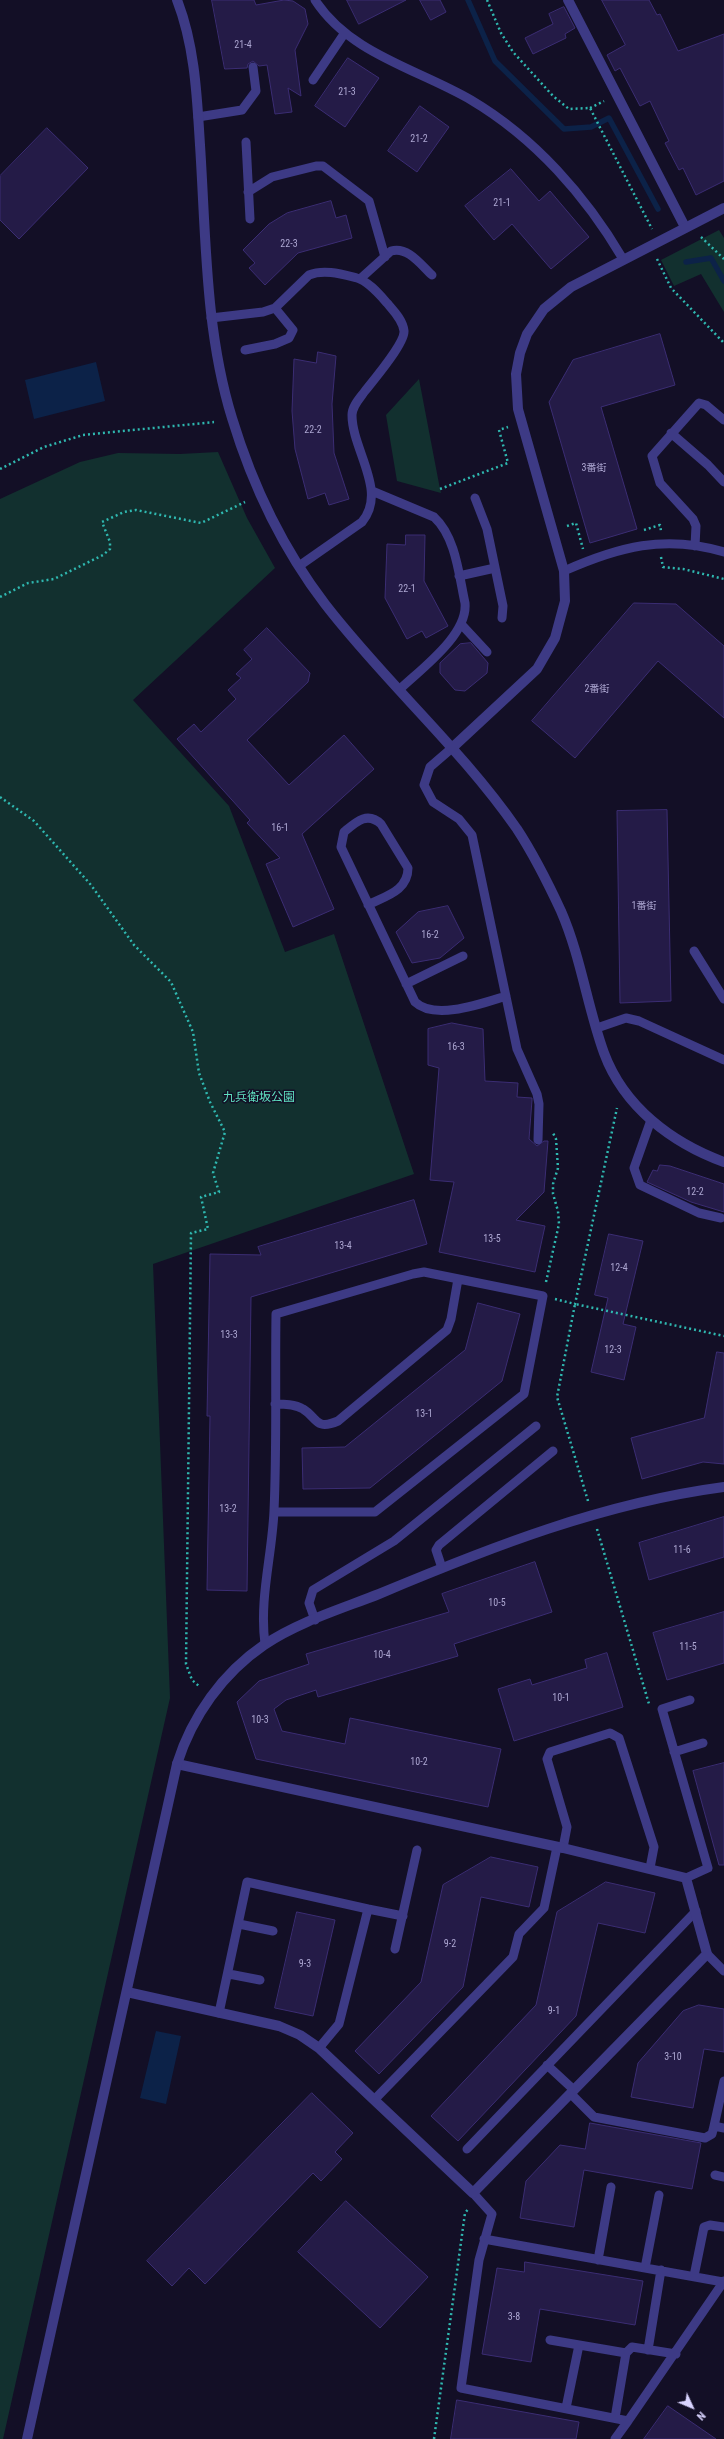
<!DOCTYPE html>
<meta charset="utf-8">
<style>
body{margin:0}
#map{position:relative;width:724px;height:2439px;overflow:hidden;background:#130f26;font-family:"Roboto Condensed",sans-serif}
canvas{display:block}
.north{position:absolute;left:672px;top:2387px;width:40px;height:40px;-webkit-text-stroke:3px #130f26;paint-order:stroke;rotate:134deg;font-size:11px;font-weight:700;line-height:16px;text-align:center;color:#d9d4ff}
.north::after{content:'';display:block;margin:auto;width:14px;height:18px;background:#d9d4ff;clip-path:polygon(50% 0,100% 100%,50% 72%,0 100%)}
</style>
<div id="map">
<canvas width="724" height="2439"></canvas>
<div class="north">N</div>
</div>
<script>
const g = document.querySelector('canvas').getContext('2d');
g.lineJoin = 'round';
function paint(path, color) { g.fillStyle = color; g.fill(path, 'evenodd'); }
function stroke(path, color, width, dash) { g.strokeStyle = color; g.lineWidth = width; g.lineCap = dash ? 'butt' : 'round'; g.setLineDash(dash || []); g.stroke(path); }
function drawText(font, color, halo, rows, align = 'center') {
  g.font = font + ' "Roboto Condensed","Noto Sans JP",sans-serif'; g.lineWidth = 3; g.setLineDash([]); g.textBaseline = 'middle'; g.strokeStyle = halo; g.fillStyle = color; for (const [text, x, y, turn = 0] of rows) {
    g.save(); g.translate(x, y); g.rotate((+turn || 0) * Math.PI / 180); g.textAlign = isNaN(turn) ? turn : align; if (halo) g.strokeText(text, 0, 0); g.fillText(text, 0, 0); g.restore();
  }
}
paint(new Path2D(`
 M 719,230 L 724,238 L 724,312 L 701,274 L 674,286 L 661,260 Z
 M 419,379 L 440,489 L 441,493 L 397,481 L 386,415 Z
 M 218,452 L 247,518 L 275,568 L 133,700 L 229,806 L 285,952 L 334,934 L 414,1174 L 153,1264 L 170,1698 L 3,2439 L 0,2439 L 0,499 L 80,462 L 118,453 L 180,454 Z`), '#12302f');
paint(new Path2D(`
 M 96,362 L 105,401 L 34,419 L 25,380 Z
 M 156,2031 L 181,2036 L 166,2104 L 140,2098 Z`), '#0c2248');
stroke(new Path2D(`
 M 468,0 L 495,61 L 564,129 L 591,127 L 609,118 L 658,209
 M 686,262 L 711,258 L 724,281`), '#0c2248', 5.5);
const building = new Path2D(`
 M 212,0 L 254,0 L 256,5 L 284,0 L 293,1 L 305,9 L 308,24 L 295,50 L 301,96 L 288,88 L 292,112 L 275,114 L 267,65 L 259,66 L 253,61 L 248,64 L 247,68 L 225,69 Z
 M 347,0 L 406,0 L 359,24 Z
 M 420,0 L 440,0 L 446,12 L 431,20 Z
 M 602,0 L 649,0 L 657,15 L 660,14 L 678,51 L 724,34 L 724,181 L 696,195 L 683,168 L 679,170 L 665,143 L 669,141 L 650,101 L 640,106 L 620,68 L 615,71 L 607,55 L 625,45 Z
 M 564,7 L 575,28 L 565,34 L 566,38 L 533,54 L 525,38 L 553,24 L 549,14 Z
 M 348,58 L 379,78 L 345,127 L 315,106 Z
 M 420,106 L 449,127 L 417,172 L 388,151 Z
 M 47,128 L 88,168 L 19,239 L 0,220 L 0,176 Z
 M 511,169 L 539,201 L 550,191 L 589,237 L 551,269 L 512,224 L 494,240 L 465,206 Z
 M 331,201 L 336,218 L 346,215 L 352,238 L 298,253 L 265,285 L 249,268 L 255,263 L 243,250 L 269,224 L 287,213 Z
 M 660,334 L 675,385 L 601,407 L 637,529 L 590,543 L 549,402 L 573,360 Z
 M 318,352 L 336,356 L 332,404 L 334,453 L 349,499 L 329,505 L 325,493 L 308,499 L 295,449 L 292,411 L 294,359 L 316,363 Z
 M 406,535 L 425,535 L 424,581 L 448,626 L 426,638 L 422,631 L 407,639 L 385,598 L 387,544 L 405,545 Z
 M 634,603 L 676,604 L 724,646 L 724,718 L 658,661 L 575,758 L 532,721 Z
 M 267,628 L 310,673 L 308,682 L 247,740 L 289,785 L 344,735 L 374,769 L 302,834 L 334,909 L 293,927 L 266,864 L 280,858 L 247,823 L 250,820 L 177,739 L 194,724 L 201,732 L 236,699 L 228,690 L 241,678 L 236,674 L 252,659 L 244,650 Z
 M 471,643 L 488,663 L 487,673 L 465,691 L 455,690 L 440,673 L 440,663 L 460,644 Z
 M 667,810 L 671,1001 L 620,1003 L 617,811 Z
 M 448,906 L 464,938 L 440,958 L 412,963 L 396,932 L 418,912 Z
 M 452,1023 L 483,1029 L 485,1081 L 518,1083 L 517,1097 L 532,1098 L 532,1100 L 529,1139 L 537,1146 L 544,1141 L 548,1141 L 544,1192 L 516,1220 L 545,1226 L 535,1272 L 439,1252 L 454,1182 L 430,1180 L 439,1068 L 428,1065 L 428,1029 Z
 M 660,1165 L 670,1166 L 724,1184 L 724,1212 L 691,1202 L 647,1182 L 653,1170 L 657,1171 Z
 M 414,1200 L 427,1244 L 251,1297 L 247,1591 L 207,1590 L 210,1416 L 207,1416 L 210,1254 L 261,1255 L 258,1247 Z
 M 609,1234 L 643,1241 L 623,1324 L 636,1327 L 624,1380 L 591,1372 L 608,1298 L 595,1295 Z
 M 478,1303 L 520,1314 L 502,1381 L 370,1488 L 303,1489 L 302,1448 L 345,1447 L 465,1350 Z
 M 717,1352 L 724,1353 L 724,1464 L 703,1462 L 642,1479 L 631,1438 L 704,1418 Z
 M 724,1517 L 724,1557 L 649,1580 L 639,1543 Z
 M 535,1562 L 552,1612 L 454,1644 L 458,1656 L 318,1697 L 316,1690 L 286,1700 L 274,1709 L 282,1731 L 345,1744 L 350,1718 L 501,1749 L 488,1807 L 256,1759 L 237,1702 L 259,1681 L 309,1664 L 306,1654 L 449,1612 L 442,1594 Z
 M 724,1612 L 724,1663 L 667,1680 L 653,1633 Z
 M 607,1653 L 623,1707 L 514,1741 L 498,1689 L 530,1679 L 532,1685 L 587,1668 L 585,1660 Z
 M 724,1763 L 724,1865 L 719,1865 L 693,1771 Z
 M 491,1857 L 538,1867 L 529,1907 L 481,1897 L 463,1987 L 379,2074 L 355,2051 L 421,1982 L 443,1885 Z
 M 606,1882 L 655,1893 L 645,1933 L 598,1923 L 576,2016 L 458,2141 L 431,2116 L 536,2005 L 557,1912 Z
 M 297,1912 L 335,1920 L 313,2016 L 275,2008 Z
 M 699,2005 L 724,2009 L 724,2052 L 704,2049 L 693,2108 L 631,2097 L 638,2063 L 683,2011 Z
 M 312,2093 L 353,2133 L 335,2152 L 342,2159 L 321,2181 L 313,2173 L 205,2284 L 189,2268 L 172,2286 L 147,2261 Z
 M 590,2123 L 701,2143 L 692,2189 L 584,2170 L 574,2227 L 520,2218 L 526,2181 L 560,2145 L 585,2149 Z
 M 346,2201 L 428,2277 L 380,2328 L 298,2252 Z
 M 525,2262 L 643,2281 L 635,2325 L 540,2309 L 531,2362 L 482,2354 L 497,2268 L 524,2272 Z
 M 457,2400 L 579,2422 L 576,2439 L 451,2439 Z
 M 668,2406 L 716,2439 L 644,2439 Z`);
paint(building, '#241b47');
stroke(building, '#3b2d73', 1);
stroke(new Path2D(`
 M 487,0 L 501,33 L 513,52 L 553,96 L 569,109 L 590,108 L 652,229
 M 590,108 L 604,101
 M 701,237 L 724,259
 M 657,259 L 671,288 L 724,343
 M 0,469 L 44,447 L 83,435 L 214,422
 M 440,489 L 508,463 L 499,430 L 508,427
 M 567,526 L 576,523 L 583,549
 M 644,530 L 660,525 L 661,531
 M 661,557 L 663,567 L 683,569 L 724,579
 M 0,597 L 28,583 L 54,579 L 103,555 L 110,549 L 110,542 L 102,522 L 124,512 L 136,510 L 201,523 L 245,502
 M 0,797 L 34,821 L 91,885 L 134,945 L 171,982 L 193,1032 L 199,1073 L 210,1102 L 225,1132 L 213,1173 L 219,1192 L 201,1197 L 208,1229 L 191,1233 L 186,1664 L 192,1680 L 200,1687
 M 546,1282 L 559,1224 L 558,1211 L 553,1194 L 553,1184 L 558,1168 L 556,1139 L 553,1133
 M 555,1299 L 575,1304 L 617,1108
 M 588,1501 L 557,1397 L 575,1304 L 724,1336
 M 597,1529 L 649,1704
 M 434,2439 L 465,2213 L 469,2208`), '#2fb8b0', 2.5, [2, 3]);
stroke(new Path2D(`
 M 315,0 C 350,54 418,69 471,100 C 535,138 586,196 623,259
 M 313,80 L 344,34
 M 198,117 L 242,110 L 256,91 L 253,67
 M 246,142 L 250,219
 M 248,192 L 272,177 L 316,166 L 323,166 L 369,201 L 385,257
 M 360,279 L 391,251 C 408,246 421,265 432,275
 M 211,318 L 263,312 L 275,308 L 309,275 C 324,269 341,274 357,278 C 368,281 379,294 387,303 C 393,310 403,320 404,331 C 405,343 373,381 365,391 C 360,398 352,406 352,415 C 352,450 388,491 362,522 L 299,566
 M 245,350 L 275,344 L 289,338 L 293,330 L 275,308
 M 671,433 L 708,465 L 724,482
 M 372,491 L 434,517 C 456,537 459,576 465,603 C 468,635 421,669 399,690
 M 475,498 L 487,529 L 503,606 L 502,618
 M 695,546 L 696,526 L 693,519 L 660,483 L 652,456 L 699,403 L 706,405 L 724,420
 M 564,571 C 618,547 665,534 724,552
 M 459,576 L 495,568
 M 461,624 L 487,652
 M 452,748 L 430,767 L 424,785 L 433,802 L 459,819 L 472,835 L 517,1049 L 537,1094 L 539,1104 L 538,1140
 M 368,905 C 385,896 408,891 408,868 L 381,824 C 367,811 356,822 344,832 L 341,847 L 415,1002 C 435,1021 483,1003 506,996
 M 694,951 L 724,999
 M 406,984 L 463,956
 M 597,1028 L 626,1018 L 639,1021 L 724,1060
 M 651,1120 L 634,1168 L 640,1185 L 699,1213 L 721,1218
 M 275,1404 C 284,1404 295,1404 303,1409 C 317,1417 315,1431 338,1421 L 447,1330 L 451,1319 L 458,1279
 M 442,1568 L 436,1550 L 439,1545 L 553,1451
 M 315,1620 L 309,1603 L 313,1590 L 394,1541 L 536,1426
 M 265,1644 C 259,1599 272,1556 274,1511 C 277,1446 275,1379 276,1314 L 413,1274 L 424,1272 L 543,1296 L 524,1394 L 375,1512 L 274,1512
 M 674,1752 L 703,1743
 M 563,1848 L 567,1827 L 547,1759 L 550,1752 L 610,1733 L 619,1738 L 654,1847 L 650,1868
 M 686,1878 L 708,1868 L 662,1709 L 690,1700
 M 368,1909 L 403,1916
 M 239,1924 L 273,1931
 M 395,1949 L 417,1850
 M 707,1954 L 724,1971
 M 229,1974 L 260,1980
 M 219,2013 L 247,1882 L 368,1909 L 339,2024 L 319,2048
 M 547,2065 L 574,2090
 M 571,2094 L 594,2117 L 705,2138 L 712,2134 L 714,2126 L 724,2128
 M 375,2099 L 513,1957 L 519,1934 L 544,1908 L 557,1847
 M 714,2126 L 724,2081
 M 467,2149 L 696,1911
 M 715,2175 L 724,2177
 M 473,2193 L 492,2214 L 479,2260 L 461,2388 L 628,2421 L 724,2281
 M 484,2239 L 723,2282
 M 598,2260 L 611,2187
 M 645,2268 L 659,2195
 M 694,2276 L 704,2227 L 710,2225 L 724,2227
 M 550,2340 L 626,2353 L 615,2418
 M 648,2350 L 661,2270
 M 626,2353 L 632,2347 L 676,2354
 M 566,2408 L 579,2345
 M 615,2439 L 628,2421`), '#3d3a85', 9);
stroke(new Path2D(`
 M 568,0 L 685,227
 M 127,1992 L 279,2026 L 300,2035 L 319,2048 L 473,2193 L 707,1954 L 686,1878 L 563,1848 L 177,1764`), '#3d3a85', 10);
stroke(new Path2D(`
 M 177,0 C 195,46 197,97 200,145 C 206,236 205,331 232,418 C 252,484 283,549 325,604 C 385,682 460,747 517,829 C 534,855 548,883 561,911 C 581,957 587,1006 604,1053 C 624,1107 672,1143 724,1162
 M 452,748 L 537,669 L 555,638 L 565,601 L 564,571 L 518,409 L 516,374 L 520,353 L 527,334 L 544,309 L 571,287 L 724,208
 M 27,2439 L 177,1764 C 192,1716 223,1673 264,1645 C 298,1622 341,1609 379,1594 C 491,1547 603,1503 724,1487`), '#3d3a85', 10);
drawText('10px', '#aca6d1', null, [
 ["21-4",243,45],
 ["21-3",347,92],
 ["21-2",419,139],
 ["21-1",502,203],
 ["22-3",289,244],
 ["22-2",313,430],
 ["3番街",594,468],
 ["22-1",407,589],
 ["2番街",597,689],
 ["16-1",280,828],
 ["1番街",644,906],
 ["16-2",430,935],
 ["16-3",456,1047],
 ["12-2",695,1192],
 ["13-5",492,1239],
 ["13-4",343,1246],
 ["12-4",619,1268],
 ["13-3",229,1335],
 ["12-3",613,1350],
 ["13-1",424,1414],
 ["13-2",228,1509],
 ["11-6",682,1550],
 ["10-5",497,1603],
 ["11-5",688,1647],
 ["10-4",382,1655],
 ["10-1",561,1698],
 ["10-3",260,1720],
 ["10-2",419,1762],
 ["9-2",450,1944],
 ["9-3",305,1964],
 ["9-1",554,2011],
 ["3-10",673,2057],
 ["3-8",514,2317]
]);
drawText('12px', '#5fe0c0', '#130f26', [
 ["九兵衛坂公園",259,1098]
]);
</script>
